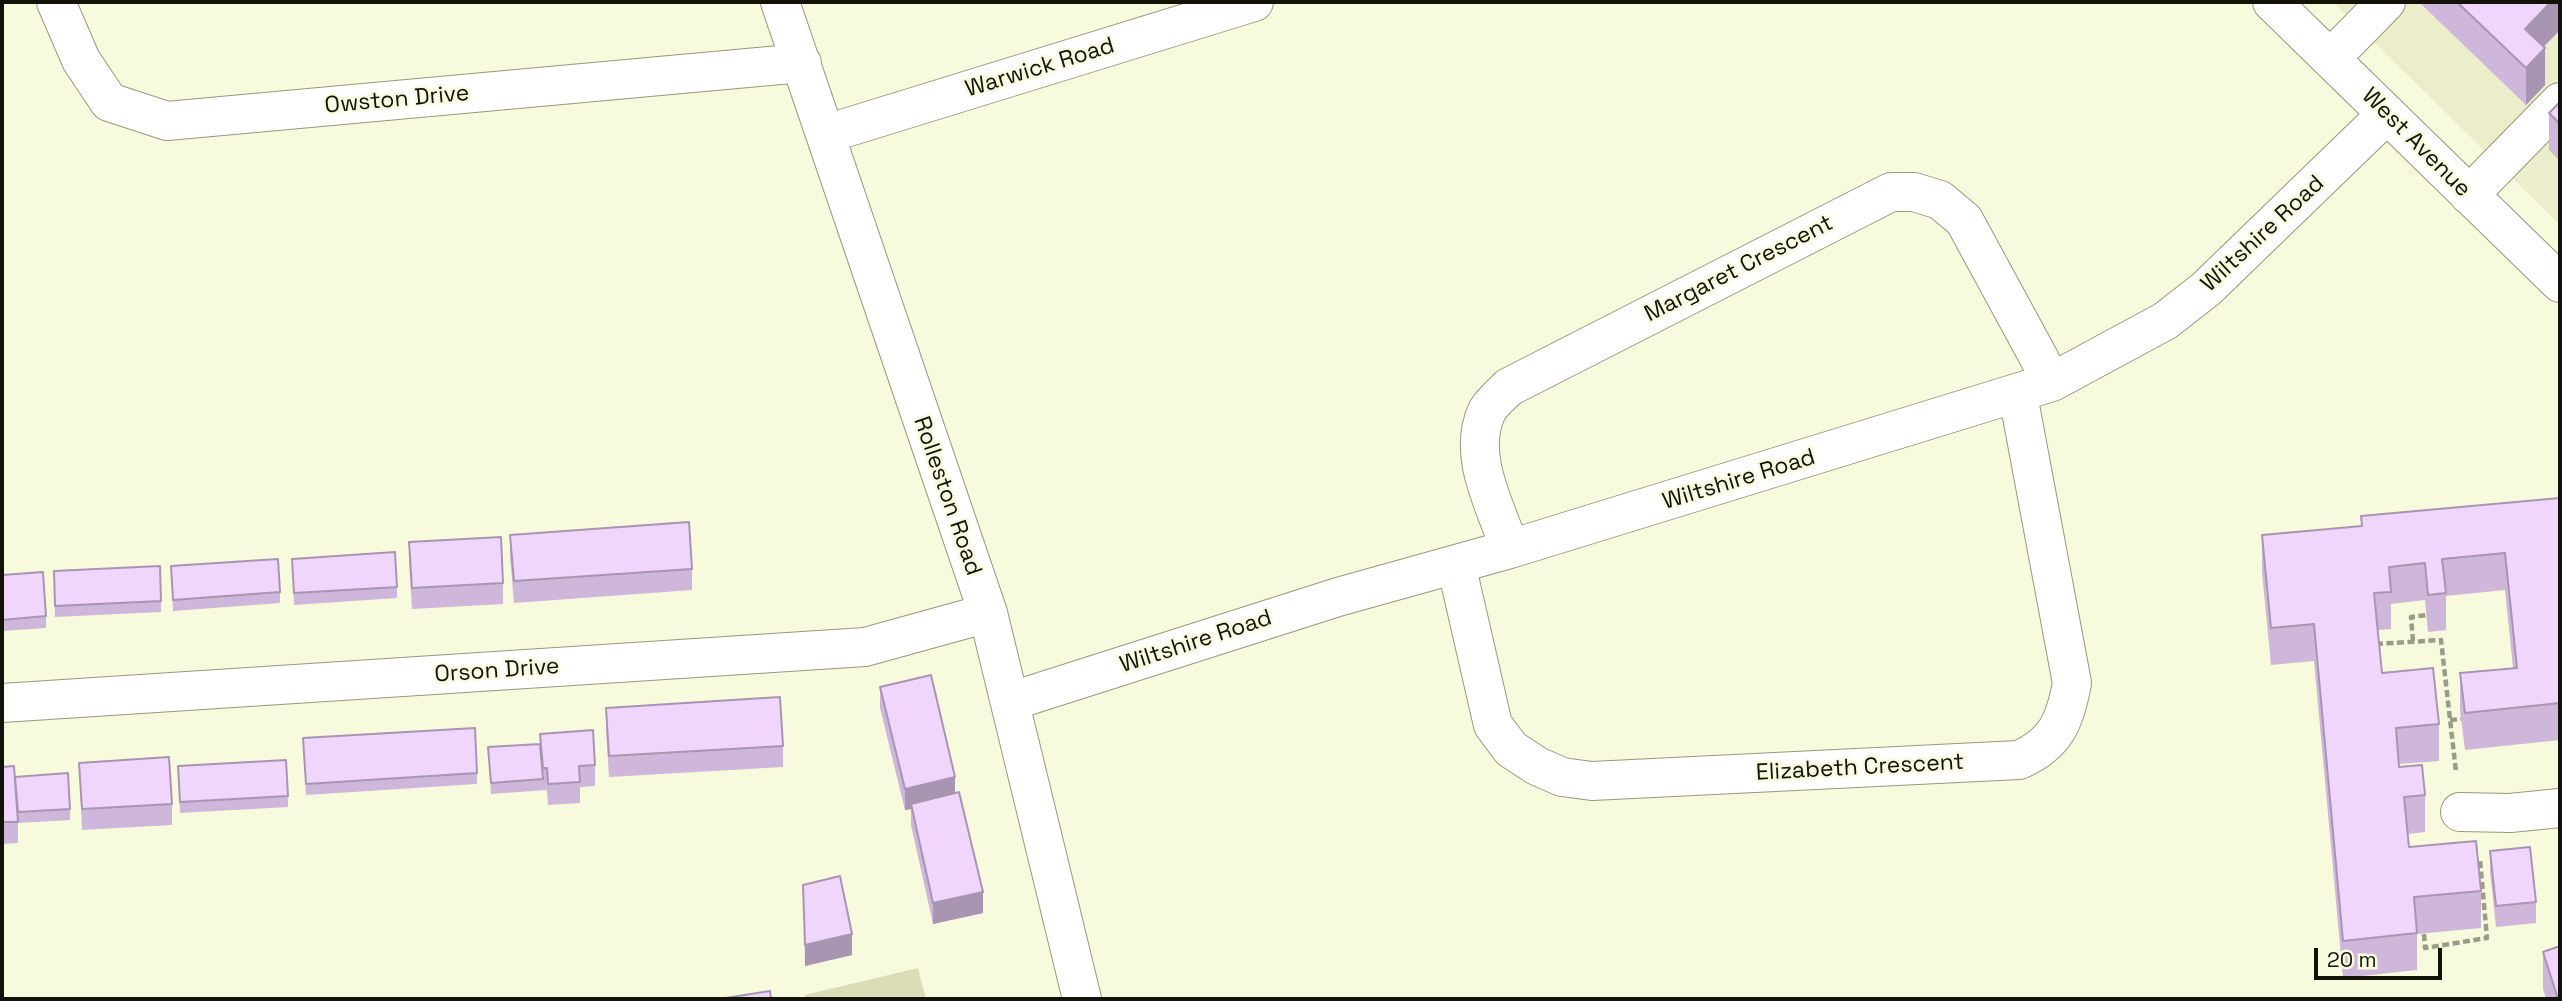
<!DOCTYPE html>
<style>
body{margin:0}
#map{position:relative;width:2562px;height:1001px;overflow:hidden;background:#f8fade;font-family:"Space Grotesk",sans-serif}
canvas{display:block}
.frame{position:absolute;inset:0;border:4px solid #121209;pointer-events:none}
.scale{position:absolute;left:2314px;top:948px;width:128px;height:32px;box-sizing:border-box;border:4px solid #121209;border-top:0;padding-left:9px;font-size:21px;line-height:24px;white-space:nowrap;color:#121209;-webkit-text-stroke:5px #f8fade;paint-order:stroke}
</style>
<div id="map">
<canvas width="2562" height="1001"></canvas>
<div class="frame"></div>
<div class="scale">20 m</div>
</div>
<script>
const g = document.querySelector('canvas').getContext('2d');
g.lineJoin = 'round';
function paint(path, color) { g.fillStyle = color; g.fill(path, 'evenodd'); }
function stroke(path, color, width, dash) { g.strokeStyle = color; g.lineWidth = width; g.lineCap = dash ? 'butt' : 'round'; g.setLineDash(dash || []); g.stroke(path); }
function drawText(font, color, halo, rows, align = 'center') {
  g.font = font + ' "Space Grotesk",sans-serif'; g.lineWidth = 5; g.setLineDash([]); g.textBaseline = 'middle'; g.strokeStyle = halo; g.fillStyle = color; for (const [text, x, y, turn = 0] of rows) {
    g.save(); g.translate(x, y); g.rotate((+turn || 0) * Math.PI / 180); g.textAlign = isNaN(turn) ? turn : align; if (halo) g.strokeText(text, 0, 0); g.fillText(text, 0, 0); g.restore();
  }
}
paint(new Path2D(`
 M 2333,2 L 2560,2 L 2560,225 Z`), '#eceecb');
paint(new Path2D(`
 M 918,968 L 926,999 L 806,999 L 805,995 Z`), '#dbddb8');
const minor = new Path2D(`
 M 56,2 L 81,60 L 109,102 L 167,121 L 802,63
 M 780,2 L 988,613 L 1082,999
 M 2272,2 L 2560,283
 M 2331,58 L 2386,2
 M 826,134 L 1254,2
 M 2469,195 L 2560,102
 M 1510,549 C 1496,507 1466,455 1487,411 C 1492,402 1502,394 1509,387 L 1891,192 L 1914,192 L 1940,200 L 1964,220 L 2052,382
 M 1456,564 L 1493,725 L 1511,749 L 1537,766 L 1562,777 L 1592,781 L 2019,760 C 2056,744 2065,721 2072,683 L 2018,395
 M 1012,701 L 1338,597 L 1510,549 L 2052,382 L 2165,321 L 2206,289 L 2387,114
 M 2,703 L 865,647 L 988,613
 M 2460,812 L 2510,813 L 2560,808`);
stroke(minor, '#97987f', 40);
stroke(new Path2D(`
 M 2413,641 L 2411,617 L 2427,615
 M 2376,644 L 2441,640 L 2456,772
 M 2450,720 L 2461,719
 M 2424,934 L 2425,948 L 2487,938 L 2480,860 L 2474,860`), '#9b9c88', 4.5, [7, 3.5]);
stroke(minor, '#fff', 38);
paint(new Path2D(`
 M 2419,2 L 2560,2 L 2544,47 L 2545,85 L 2526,105 Z
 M 2560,102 L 2560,161 L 2549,150 L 2549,113 Z
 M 2560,498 L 2560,740 L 2465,750 L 2460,710 L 2460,673 L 2513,668 L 2505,590 L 2446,596 L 2446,630 L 2428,632 L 2425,600 L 2391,604 L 2391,629 L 2378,630 L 2382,673 L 2439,724 L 2439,761 L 2399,764 L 2399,767 L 2425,795 L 2425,832 L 2408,834 L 2409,847 L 2481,891 L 2481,928 L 2417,934 L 2417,970 L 2343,978 L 2314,661 L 2271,665 L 2262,572 L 2262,535 L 2361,526 L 2361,516 Z
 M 510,535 L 692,569 L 692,590 L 514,603 L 510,556 Z
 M 409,542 L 503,583 L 503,604 L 412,609 L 409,563 Z
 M 292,559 L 397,587 L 397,598 L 294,605 Z
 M 171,566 L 280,592 L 280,603 L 173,611 Z
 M 54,571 L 161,601 L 161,612 L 55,617 Z
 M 2,575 L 46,616 L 46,628 L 2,631 Z
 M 880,687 L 955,793 L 983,913 L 933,924 L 911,825 L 911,809 L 905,810 L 880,708 Z
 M 606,708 L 783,746 L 783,767 L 609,777 L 606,729 Z
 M 540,734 L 595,765 L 595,786 L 580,787 L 580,803 L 548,805 L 547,790 L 491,794 L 488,747 L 540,744 Z
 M 303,738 L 477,773 L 477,784 L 306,795 Z
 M 79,763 L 172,804 L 172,825 L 82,830 Z
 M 178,766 L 288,796 L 288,807 L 180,813 Z
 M 2,767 L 15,777 L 70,809 L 70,820 L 18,823 L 18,843 L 2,844 Z
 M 2490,851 L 2536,902 L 2536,923 L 2496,927 L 2490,872 Z
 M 803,885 L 852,955 L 805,966 Z
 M 2543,952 L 2560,999 L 2546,999 L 2543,989 Z`), '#ceb7da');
paint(new Path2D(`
 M 2551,2 L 2560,2 L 2560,30 L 2525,66 L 2525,29 Z
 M 2545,48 L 2545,85 L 2526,105 L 2526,68 Z
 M 955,777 L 955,798 L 911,804 L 911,809 L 905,810 L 905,789 Z
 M 983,892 L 983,913 L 933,924 L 933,903 Z
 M 852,934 L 852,955 L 805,966 L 805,945 Z`), '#a895b1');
const building = new Path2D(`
 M 2457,2 L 2551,2 L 2525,29 L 2545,48 L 2526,68 Z
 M 2560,102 L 2560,124 L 2549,113 Z
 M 2560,498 L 2560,703 L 2465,713 L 2460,673 L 2517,668 L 2505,553 L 2442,559 L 2446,593 L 2428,595 L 2425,563 L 2389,567 L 2391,592 L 2374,593 L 2382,673 L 2433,668 L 2439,724 L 2396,728 L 2399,767 L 2422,765 L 2425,795 L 2404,797 L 2409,847 L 2476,841 L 2481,891 L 2414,897 L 2417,933 L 2343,941 L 2314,624 L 2271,628 L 2262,535 L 2362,526 L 2361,516 Z
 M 689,522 L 692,569 L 514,581 L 510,535 Z
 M 501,537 L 503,583 L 412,588 L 409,542 Z
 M 395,552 L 397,587 L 294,593 L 292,559 Z
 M 278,559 L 280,592 L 173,600 L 171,566 Z
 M 160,566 L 161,601 L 55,606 L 54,571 Z
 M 43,572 L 46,616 L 2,620 L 2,575 Z
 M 931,675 L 955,777 L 905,789 L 880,687 Z
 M 780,697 L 783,746 L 609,756 L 606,708 Z
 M 475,728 L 477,773 L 306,784 L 303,738 Z
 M 593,730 L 595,765 L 579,766 L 580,782 L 548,784 L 547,768 L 543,768 L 540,734 Z
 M 540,744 L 543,779 L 491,783 L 488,747 Z
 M 169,757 L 172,804 L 82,809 L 79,763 Z
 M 286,760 L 288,796 L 180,802 L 178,766 Z
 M 14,766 L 18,822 L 2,822 L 2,767 Z
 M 68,773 L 70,809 L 18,812 L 15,777 Z
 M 959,792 L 983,892 L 933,903 L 911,804 Z
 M 2530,847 L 2536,902 L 2496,906 L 2490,851 Z
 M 840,876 L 852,934 L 805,945 L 803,885 Z
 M 2560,946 L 2560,999 L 2558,999 L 2543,952 Z
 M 770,991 L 771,999 L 719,999 Z`);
paint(building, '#f0d5fd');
stroke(building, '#a895b1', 2);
drawText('23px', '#121209', '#f8fade', [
 ["Warwick Road",1040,68,-17],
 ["Owston Drive",397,100,-5],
 ["West Avenue",2416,143,45],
 ["Wiltshire Road",2263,234,-43],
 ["Margaret Crescent",1739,269,-27],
 ["Wiltshire Road",1739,480,-17],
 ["Rolleston Road",947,496,71],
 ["Wiltshire Road",1196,642,-18],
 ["Orson Drive",497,671,-4],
 ["Elizabeth Crescent",1860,768,-3]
]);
</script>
